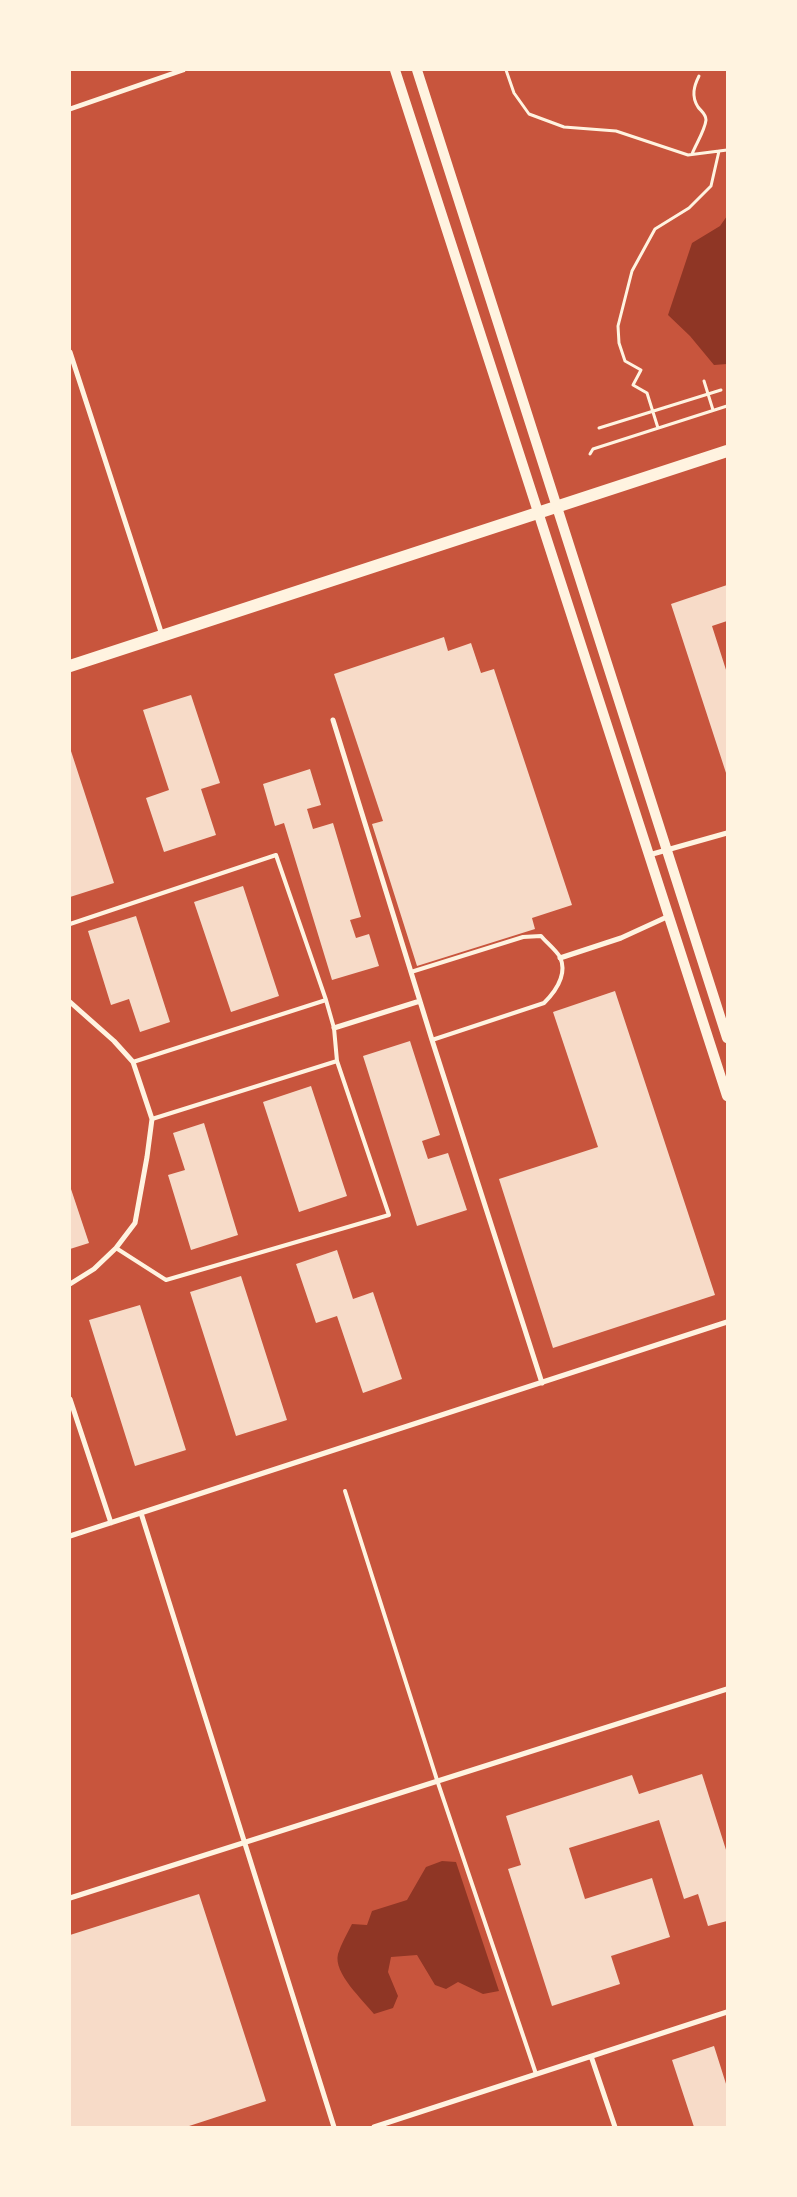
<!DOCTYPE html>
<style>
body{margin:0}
#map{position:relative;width:797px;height:2197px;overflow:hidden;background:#c8553d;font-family:"Fira Sans Condensed",sans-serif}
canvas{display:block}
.frame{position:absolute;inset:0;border:71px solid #fff3e0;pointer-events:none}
</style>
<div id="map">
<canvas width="797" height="2197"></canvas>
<div class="frame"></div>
</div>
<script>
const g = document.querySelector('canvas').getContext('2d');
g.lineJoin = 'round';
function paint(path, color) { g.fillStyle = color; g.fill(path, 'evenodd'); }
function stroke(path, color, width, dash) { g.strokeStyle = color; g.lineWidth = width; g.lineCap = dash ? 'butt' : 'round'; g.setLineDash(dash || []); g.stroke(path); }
paint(new Path2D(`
 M 727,216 L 727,364 L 714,365 L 690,336 L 668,315 L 692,243 L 720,226 Z
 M 442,1861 L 456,1862 L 499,1991 L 483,1994 L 458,1982 L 446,1989 L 435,1985 L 417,1955 L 391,1957 L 388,1972 L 398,1996 L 393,2008 L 374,2014 C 363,2000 333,1973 338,1954 C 341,1944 347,1934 352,1924 L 367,1925 L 372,1911 L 407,1900 L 426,1867 Z`), '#8f3625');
paint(new Path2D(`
 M 727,585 L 727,621 L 712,626 L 727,673 L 727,776 L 671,604 Z
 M 444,637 L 448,651 L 471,643 L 481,673 L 494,669 L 572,905 L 532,918 L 535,929 L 417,966 L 372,824 L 383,821 L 334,674 Z
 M 191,695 L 220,783 L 201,789 L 216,835 L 164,852 L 146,798 L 169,790 L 143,710 Z
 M 70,748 L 114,883 L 70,897 Z
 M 310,769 L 321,805 L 307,809 L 313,829 L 333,823 L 361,917 L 350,920 L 356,938 L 369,934 L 379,966 L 332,980 L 284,823 L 275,826 L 263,784 Z
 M 243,886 L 279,996 L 231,1012 L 194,902 Z
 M 136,916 L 170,1022 L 140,1032 L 129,999 L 111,1005 L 88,931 Z
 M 615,991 L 715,1295 L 553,1348 L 499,1179 L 598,1147 L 553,1012 Z
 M 410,1041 L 440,1135 L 422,1141 L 428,1159 L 448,1153 L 467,1210 L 417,1226 L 363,1056 Z
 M 311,1086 L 347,1196 L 299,1212 L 263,1102 Z
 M 204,1123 L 238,1235 L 191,1250 L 168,1175 L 185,1170 L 173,1133 Z
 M 70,1186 L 89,1243 L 70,1249 Z
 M 337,1250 L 353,1299 L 373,1292 L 402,1379 L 363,1393 L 337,1316 L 316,1323 L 296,1264 Z
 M 241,1276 L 287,1420 L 236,1436 L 190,1292 Z
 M 140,1305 L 186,1450 L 135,1466 L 89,1320 Z
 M 702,1774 L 727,1853 L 727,1921 L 708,1926 L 698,1894 L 684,1899 L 659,1820 L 569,1848 L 585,1899 L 652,1878 L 670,1937 L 611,1956 L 620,1984 L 552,2006 L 508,1869 L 521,1865 L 506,1816 L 632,1775 L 639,1794 Z
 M 199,1894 L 266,2101 L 186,2127 L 70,2127 L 70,1935 Z
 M 714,2046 L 727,2087 L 727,2127 L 694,2127 L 672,2060 Z`), '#f7dbc8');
stroke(new Path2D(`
 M 506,70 L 514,93 L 529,114 L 564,127 L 616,131 L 688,155 L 727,150
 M 692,154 C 696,144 705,130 706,120 C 706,114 701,111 698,107 C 691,96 694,86 699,76
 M 704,381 L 713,410
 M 599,428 L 721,390
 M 658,428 L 647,393 L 633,385 L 641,370 L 625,361 L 619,343 L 618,326 L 632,271 L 655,229 L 689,208 L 711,186 L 719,151
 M 590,454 L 593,449 L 727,406`), '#fff3e0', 3);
stroke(new Path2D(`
 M 70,924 L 276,855 L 326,1000
 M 411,972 L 523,937 L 541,936 C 546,942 556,950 560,957 C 568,975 555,992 544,1003 L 432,1040
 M 133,1062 L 326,1000 L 334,1028 L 337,1061 L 152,1119
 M 116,1248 L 166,1280 L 389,1215 L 337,1061
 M 345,1491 L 437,1780 L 536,2074`), '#fff3e0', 4);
stroke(new Path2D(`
 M 70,109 L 183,70
 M 70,352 L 162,635
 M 333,720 L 432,1040 L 542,1383
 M 649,855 L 727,833
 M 560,958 L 621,938 L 669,916
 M 70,1002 L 114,1041 L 133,1062 L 152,1119 L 147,1157 L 135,1223 L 116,1248 L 94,1269 L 70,1284
 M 334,1028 L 420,1001
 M 70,1399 L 111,1523
 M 141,1513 L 334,2127
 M 70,1536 L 727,1322
 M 70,1898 L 727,1689
 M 591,2056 L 615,2127
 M 374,2127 L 727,2012`), '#fff3e0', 5);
stroke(new Path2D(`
 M 395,70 L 727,1096
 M 417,70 L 727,1038`), '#fff3e0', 10);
stroke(new Path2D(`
 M 70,666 L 727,451`), '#fff3e0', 12);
</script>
